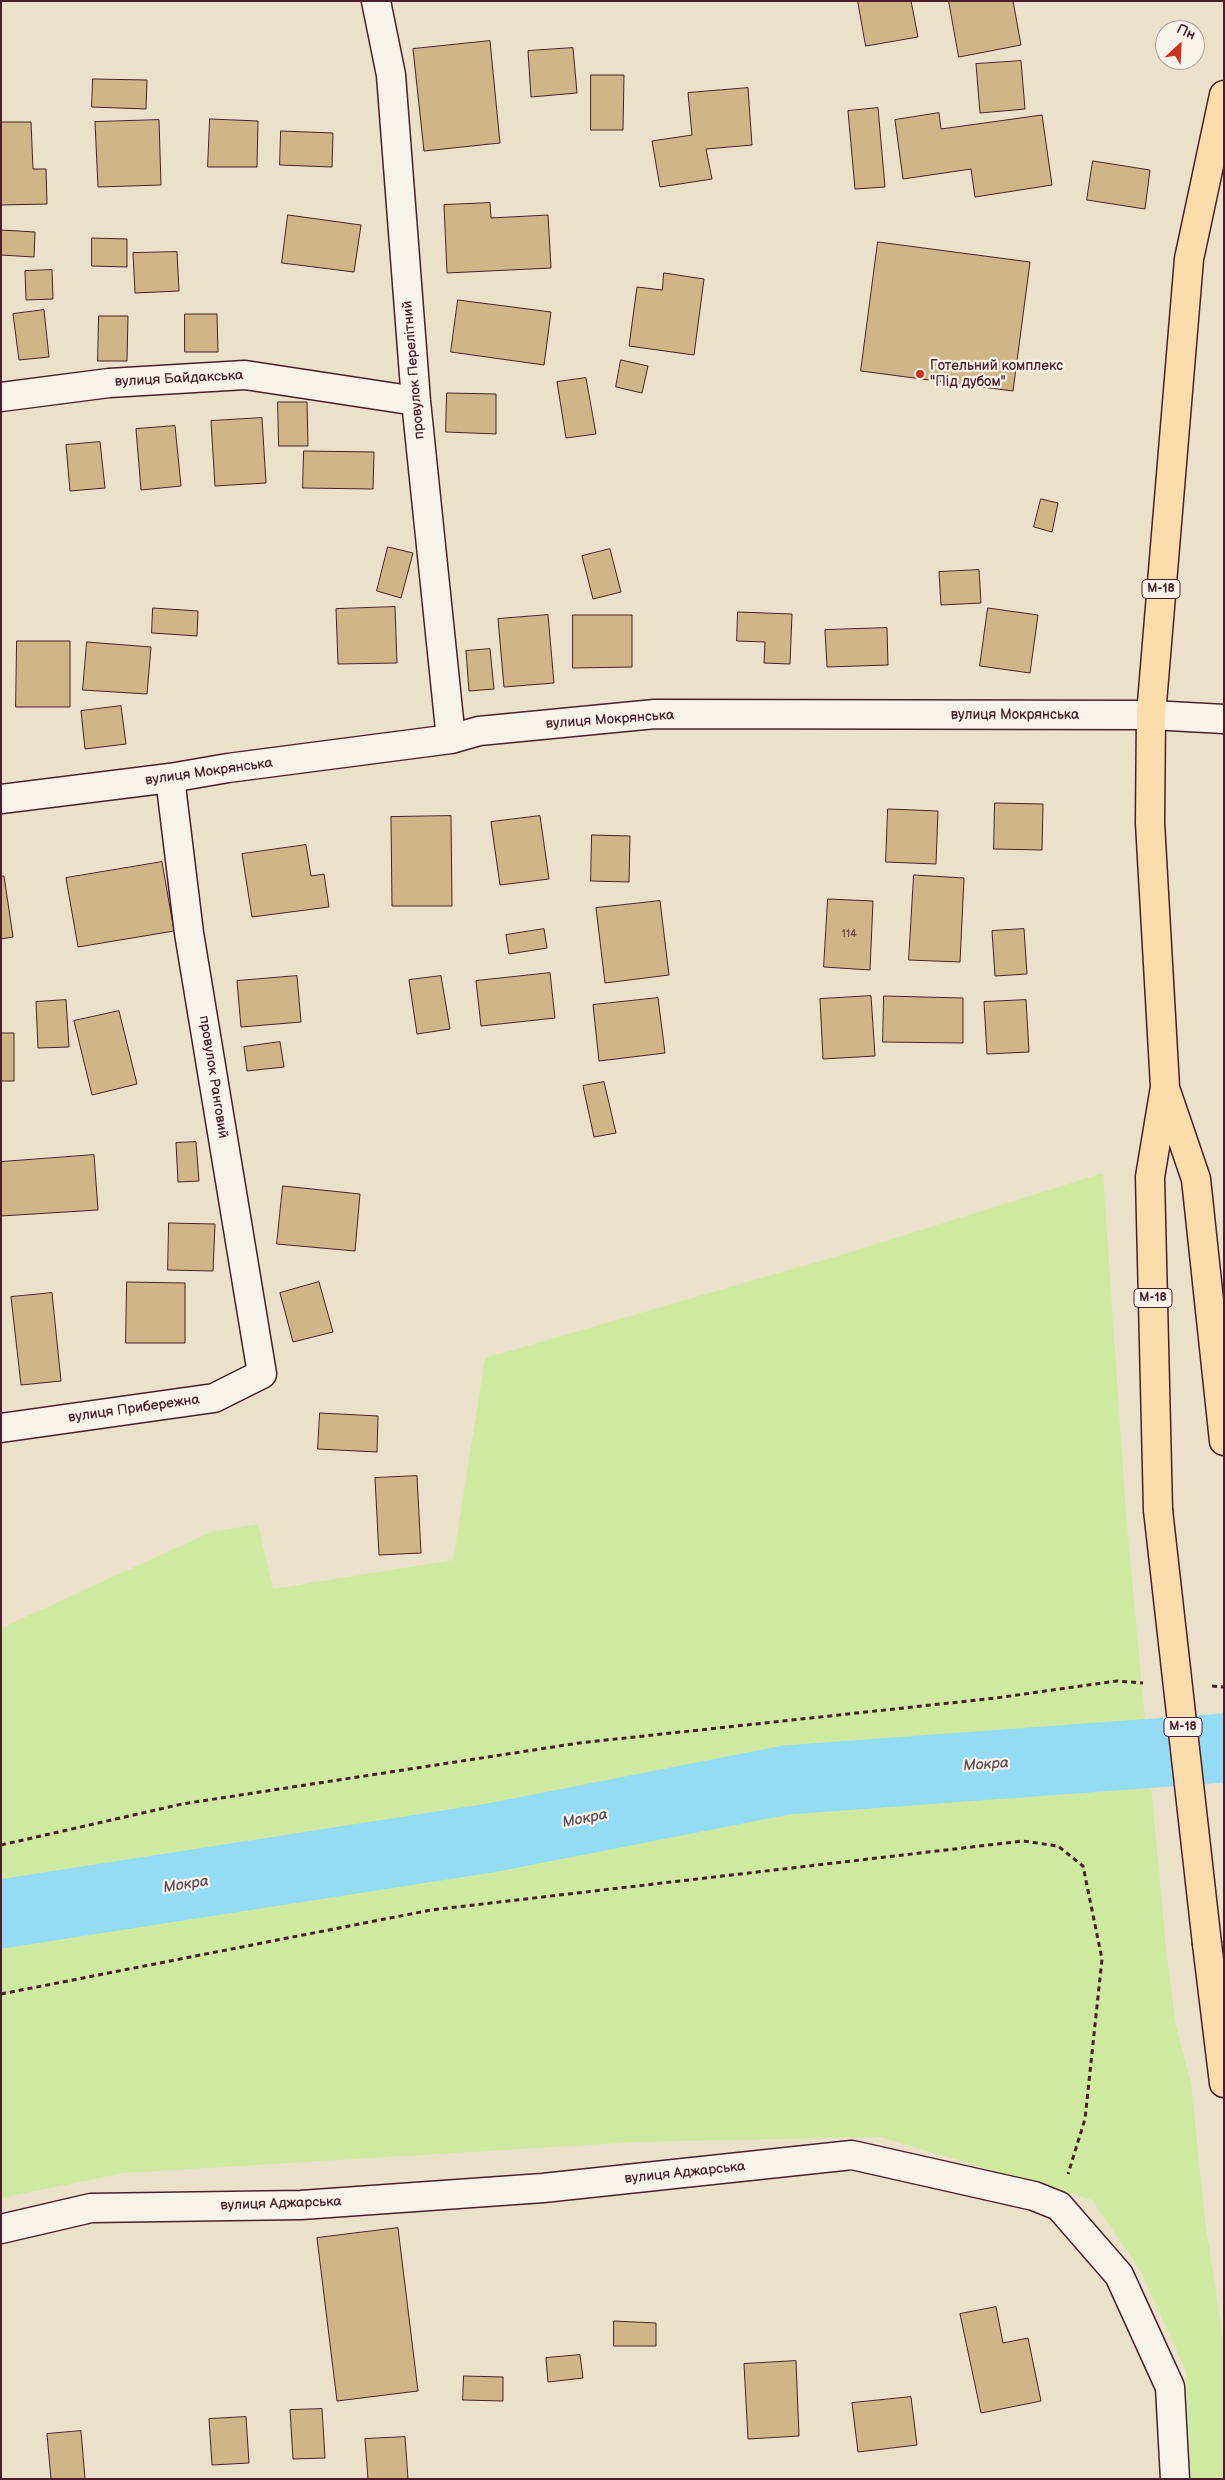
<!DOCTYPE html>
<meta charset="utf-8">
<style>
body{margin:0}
#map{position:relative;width:1225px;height:2480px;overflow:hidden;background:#ebe1cb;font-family:"Balsamiq Sans",sans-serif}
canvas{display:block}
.frame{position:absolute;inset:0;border:2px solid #4a1f2b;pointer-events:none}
.north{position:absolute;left:1155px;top:20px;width:50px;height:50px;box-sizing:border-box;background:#f7f3e8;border:1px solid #b29e9c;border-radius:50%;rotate:25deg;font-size:14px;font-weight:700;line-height:20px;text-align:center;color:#4a1f2b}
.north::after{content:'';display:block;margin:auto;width:18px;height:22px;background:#c8321e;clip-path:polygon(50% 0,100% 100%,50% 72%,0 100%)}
</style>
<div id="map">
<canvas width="1225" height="2480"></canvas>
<div class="frame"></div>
<div class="north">Пн</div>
</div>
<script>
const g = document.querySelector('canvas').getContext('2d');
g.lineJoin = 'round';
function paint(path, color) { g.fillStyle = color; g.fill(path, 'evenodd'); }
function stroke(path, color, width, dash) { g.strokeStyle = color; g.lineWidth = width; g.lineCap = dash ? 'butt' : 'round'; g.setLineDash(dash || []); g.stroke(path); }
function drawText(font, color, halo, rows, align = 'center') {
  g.font = font + ' "Balsamiq Sans",sans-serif'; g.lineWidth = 4.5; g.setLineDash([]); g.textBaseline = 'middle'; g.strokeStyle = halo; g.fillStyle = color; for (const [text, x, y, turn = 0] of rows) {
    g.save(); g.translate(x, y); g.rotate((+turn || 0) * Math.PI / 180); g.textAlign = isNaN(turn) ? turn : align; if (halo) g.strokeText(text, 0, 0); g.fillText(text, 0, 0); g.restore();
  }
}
paint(new Path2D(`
 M 1103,1173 L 1126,1513 L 1166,1948 L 1176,2026 L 1191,2083 L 1205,2220 L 1224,2345 L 1224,2479 L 1191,2479 L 1186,2371 L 1141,2272 L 1092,2200 L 880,2137 L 638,2142 L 124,2173 L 1,2198 L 1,1628 L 211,1532 L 258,1524 L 273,1589 L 453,1560 L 485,1358 L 844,1254 Z`), '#ceeaa1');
stroke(new Path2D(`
 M 1,1914 L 490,1838 L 786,1780 L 1224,1748`), '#94dbf6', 69);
const building = new Path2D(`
 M 858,1 L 911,1 L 918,37 L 866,46 Z
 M 949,1 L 1013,1 L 1021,45 L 959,57 Z
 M 490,41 L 500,143 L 424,151 L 413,49 Z
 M 573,48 L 577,93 L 531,97 L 528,51 Z
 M 1021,61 L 1025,109 L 980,113 L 976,64 Z
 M 591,75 L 624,75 L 623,130 L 591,130 Z
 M 93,79 L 147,80 L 146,109 L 92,107 Z
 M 748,88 L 752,145 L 706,149 L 712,179 L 660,187 L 652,141 L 692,135 L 688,93 Z
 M 878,108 L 885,187 L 855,189 L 848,111 Z
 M 939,113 L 941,129 L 1042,115 L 1052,185 L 975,197 L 971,169 L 903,179 L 895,120 Z
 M 210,119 L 258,121 L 257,167 L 208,167 Z
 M 159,120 L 161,185 L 98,187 L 95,122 Z
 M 1,122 L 31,122 L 33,169 L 46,169 L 47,204 L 1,205 Z
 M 281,131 L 333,133 L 332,167 L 280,165 Z
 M 1093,161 L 1150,170 L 1145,209 L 1087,200 Z
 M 490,203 L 491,218 L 548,215 L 551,268 L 447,273 L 444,205 Z
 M 288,215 L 361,225 L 354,272 L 282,263 Z
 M 1,230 L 35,232 L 34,257 L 1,255 Z
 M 92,238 L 127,239 L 127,267 L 92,266 Z
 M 878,242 L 1030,262 L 1013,391 L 861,371 Z
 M 177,252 L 179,291 L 135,293 L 133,253 Z
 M 52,270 L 53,299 L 26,300 L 25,271 Z
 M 664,273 L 704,279 L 694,355 L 629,346 L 637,287 L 662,290 Z
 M 458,300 L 551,312 L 544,365 L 451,352 Z
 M 44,310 L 49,357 L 19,360 L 13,314 Z
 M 185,314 L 217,314 L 218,352 L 185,352 Z
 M 99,316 L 128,316 L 127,361 L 98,361 Z
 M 621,360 L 648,366 L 642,393 L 616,387 Z
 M 586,378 L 596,434 L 566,438 L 557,382 Z
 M 447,393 L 496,394 L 496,434 L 446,432 Z
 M 278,402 L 307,402 L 308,446 L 279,446 Z
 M 262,418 L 266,483 L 215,486 L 211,421 Z
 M 175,426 L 181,486 L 141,490 L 136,429 Z
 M 100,442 L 105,488 L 70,491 L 66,445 Z
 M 304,451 L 374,452 L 373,489 L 303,488 Z
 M 1041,499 L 1058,503 L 1052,532 L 1034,527 Z
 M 388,547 L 413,553 L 401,598 L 377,591 Z
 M 610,549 L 621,592 L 593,599 L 582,556 Z
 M 979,570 L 981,603 L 941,605 L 939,572 Z
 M 395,607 L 397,663 L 338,664 L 336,609 Z
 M 153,608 L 198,611 L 197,636 L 152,633 Z
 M 988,608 L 1038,615 L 1030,673 L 980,666 Z
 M 738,612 L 792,614 L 790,664 L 764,663 L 765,642 L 737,641 Z
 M 548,615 L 554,683 L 504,687 L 498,619 Z
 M 573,615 L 632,615 L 632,667 L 573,668 Z
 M 887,628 L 888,665 L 827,667 L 825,630 Z
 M 17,641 L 70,641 L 70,707 L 16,707 Z
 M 87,642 L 151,647 L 147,694 L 83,690 Z
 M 490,649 L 494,689 L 469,691 L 466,651 Z
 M 121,706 L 126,744 L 85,749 L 81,711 Z
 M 995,803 L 1043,804 L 1042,850 L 994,849 Z
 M 888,809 L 938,811 L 936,864 L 886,862 Z
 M 451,816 L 452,906 L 392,906 L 391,817 Z
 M 540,816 L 549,879 L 500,885 L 491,822 Z
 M 592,835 L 630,836 L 629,882 L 591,881 Z
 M 306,845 L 311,876 L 324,874 L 329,907 L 252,917 L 242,854 Z
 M 162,862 L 174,931 L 78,947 L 66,878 Z
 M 914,875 L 964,878 L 960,962 L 909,960 Z
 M 1,876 L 4,876 L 13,937 L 1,939 Z
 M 828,899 L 873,901 L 870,970 L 824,967 Z
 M 660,901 L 669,975 L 605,983 L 596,908 Z
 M 544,929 L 547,948 L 509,954 L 506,935 Z
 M 1024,929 L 1027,974 L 995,976 L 992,931 Z
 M 550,973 L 555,1018 L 481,1026 L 476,981 Z
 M 297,976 L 301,1022 L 241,1027 L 237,981 Z
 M 441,976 L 450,1029 L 417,1034 L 409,980 Z
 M 871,996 L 875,1056 L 823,1059 L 820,999 Z
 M 884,996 L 963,998 L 963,1043 L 883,1042 Z
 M 658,998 L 665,1053 L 599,1061 L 593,1005 Z
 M 66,1000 L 69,1047 L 38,1048 L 36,1002 Z
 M 1026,1000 L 1029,1052 L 987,1054 L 984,1002 Z
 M 119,1011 L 137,1084 L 92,1095 L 74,1021 Z
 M 1,1033 L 14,1033 L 14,1081 L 1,1081 Z
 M 280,1042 L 284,1067 L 247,1071 L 244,1047 Z
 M 604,1082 L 616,1133 L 594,1137 L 583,1086 Z
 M 196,1142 L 199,1181 L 178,1182 L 176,1143 Z
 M 94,1155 L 98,1210 L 1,1216 L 1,1162 Z
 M 283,1186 L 360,1194 L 355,1251 L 277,1244 Z
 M 169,1223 L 215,1224 L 213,1271 L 168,1270 Z
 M 127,1282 L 185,1283 L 185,1343 L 126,1343 Z
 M 319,1282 L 333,1332 L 293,1342 L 280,1293 Z
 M 52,1293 L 61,1381 L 21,1385 L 11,1297 Z
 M 320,1413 L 378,1416 L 377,1452 L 318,1449 Z
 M 417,1476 L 421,1553 L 379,1555 L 375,1478 Z
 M 398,2228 L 418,2391 L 337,2401 L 317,2238 Z
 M 996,2307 L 1003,2343 L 1028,2338 L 1041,2401 L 981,2413 L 960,2314 Z
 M 614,2321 L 656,2323 L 656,2346 L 614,2346 Z
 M 580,2355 L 583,2378 L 548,2382 L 546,2358 Z
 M 796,2361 L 799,2436 L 748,2439 L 744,2364 Z
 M 464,2376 L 503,2377 L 503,2401 L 463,2400 Z
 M 911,2397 L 917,2445 L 858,2452 L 852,2403 Z
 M 322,2409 L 325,2458 L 293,2459 L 290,2410 Z
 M 246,2417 L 249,2463 L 212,2465 L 209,2419 Z
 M 81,2431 L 85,2479 L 51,2479 L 47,2434 Z
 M 405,2437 L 408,2479 L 368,2479 L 365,2439 Z`);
paint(building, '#d0b686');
stroke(building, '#4a1f2b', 1);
const minor = new Path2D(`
 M 376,1 L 391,75 L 416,401 L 451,739
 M 1,397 L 109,383 L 245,375 L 416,401
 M 1,799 L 170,778 L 228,768 L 451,739 L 479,731 L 655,714 L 1151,715 L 1224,719
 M 1,1428 L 214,1398 L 262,1374 L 189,933 L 170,778
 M 1,2229 L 91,2208 L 301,2205 L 543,2188 L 852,2155 L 1034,2196 L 1059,2206 L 1119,2275 L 1170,2387 L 1175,2479`);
const trunk = new Path2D(`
 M 1166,1091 L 1196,1179 L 1224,1441
 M 1158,1510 L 1150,1177 L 1165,1087 L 1150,823 L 1151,715 L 1189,259 L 1224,95
 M 1207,1944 L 1224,2083`);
stroke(minor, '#4a1f2b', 31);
stroke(trunk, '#4a1f2b', 31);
stroke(new Path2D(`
 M 1212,1686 L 1224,1687
 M 1,1845 L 182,1804 L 579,1743 L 996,1698 L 1117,1681 L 1143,1683
 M 1,1994 L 431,1910 L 1023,1841 L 1058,1846 L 1083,1866 L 1102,1959 L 1085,2119 L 1068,2174`), '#4a1f2b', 3, [5, 4]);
stroke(minor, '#f7f3e8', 28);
stroke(trunk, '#fbddab', 28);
const trunkBridge = new Path2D(`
 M 1158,1510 L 1207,1944`);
stroke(trunkBridge, '#4a1f2b', 31, []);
stroke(trunkBridge, '#fbddab', 28);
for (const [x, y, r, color] of [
 [920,374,5,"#c8321e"]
]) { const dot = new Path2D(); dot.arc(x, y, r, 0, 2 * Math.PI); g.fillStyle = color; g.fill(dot); stroke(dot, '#f7f3e8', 2); }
drawText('11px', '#6c4542', null, [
 ["114",849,934]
]);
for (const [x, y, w] of [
 [1161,589,38],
 [1153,1298,38],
 [1183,1727,38]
]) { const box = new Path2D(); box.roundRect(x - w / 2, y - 9.5, w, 19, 4); g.fillStyle = '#f7f3e8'; g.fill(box); stroke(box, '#4a1f2b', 1); }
drawText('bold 12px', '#4a1f2b', null, [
 ["М-18",1161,589],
 ["М-18",1153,1298],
 ["М-18",1183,1727]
]);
drawText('14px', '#4a1f2b', '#f7f3e8', [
 ["Готельний комплекс",930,366],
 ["\"Під дубом\"",930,382]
], 'left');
drawText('14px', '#4a1f2b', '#f7f3e8', [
 ["провулок Перелітний",414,370,-95],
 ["вулиця Байдакська",179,379,-3],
 ["вулиця Мокрянська",1015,715],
 ["вулиця Мокрянська",610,720,-4],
 ["вулиця Мокрянська",209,772,-8],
 ["провулок Ранговий",213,1077,81],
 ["вулиця Прибережна",134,1409,-8],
 ["вулиця Аджарська",685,2173,-6],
 ["вулиця Аджарська",281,2204,-2]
]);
drawText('italic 15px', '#5c4e5e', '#f7f3e8', [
 ["Мокра",986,1765,-4],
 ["Мокра",585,1819,-11],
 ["Мокра",186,1885,-9]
]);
</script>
